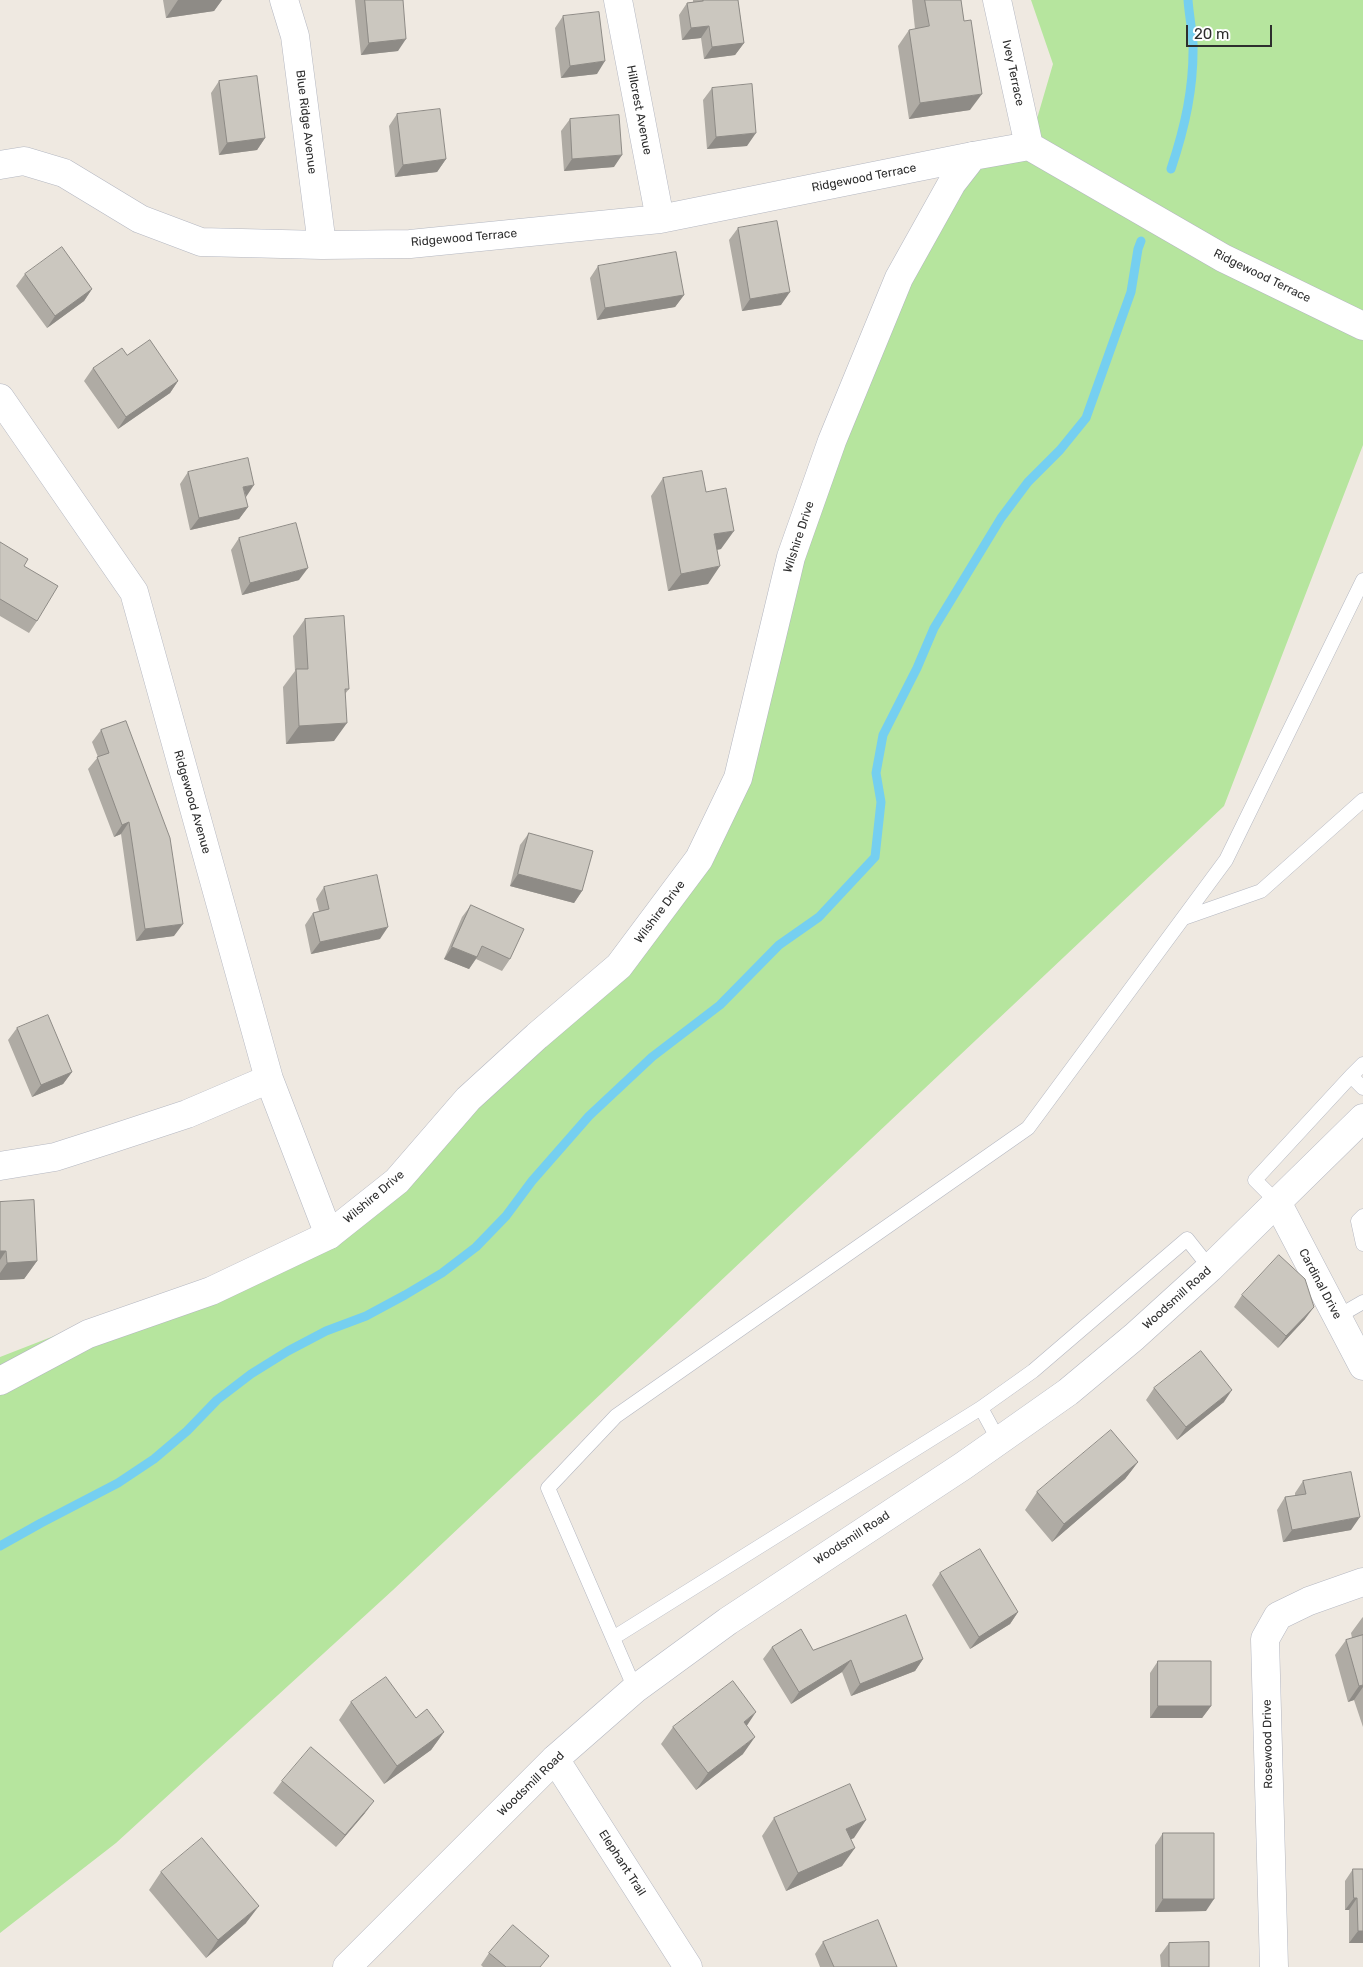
<!DOCTYPE html>
<style>
body{margin:0}
#map{position:relative;width:1363px;height:1967px;overflow:hidden;background:#efe9e1;font-family:Rubik,sans-serif}
canvas{display:block}
.scale{position:absolute;left:1186px;top:25px;width:86px;height:22px;box-sizing:border-box;border:2px solid #2e2e2e;border-top:0;padding-left:6px;font-size:15px;line-height:18px;white-space:nowrap;color:#2e2e2e;-webkit-text-stroke:4px #fff;paint-order:stroke}
</style>
<div id="map">
<canvas width="1363" height="1967"></canvas>
<div class="scale">20 m</div>
</div>
<script>
const g = document.querySelector('canvas').getContext('2d');
g.lineJoin = 'round';
function paint(path, color) { g.fillStyle = color; g.fill(path, 'evenodd'); }
function stroke(path, color, width, dash) { g.strokeStyle = color; g.lineWidth = width; g.lineCap = dash ? 'butt' : 'round'; g.setLineDash(dash || []); g.stroke(path); }
function drawText(font, color, halo, rows, align = 'center') {
  g.font = font + ' Rubik,sans-serif'; g.lineWidth = 5; g.setLineDash([]); g.textBaseline = 'middle'; g.strokeStyle = halo; g.fillStyle = color; for (const [text, x, y, turn = 0] of rows) {
    g.save(); g.translate(x, y); g.rotate((+turn || 0) * Math.PI / 180); g.textAlign = isNaN(turn) ? turn : align; if (halo) g.strokeText(text, 0, 0); g.fillText(text, 0, 0); g.restore();
  }
}
paint(new Path2D(`
 M 1031,0 L 1363,0 L 1363,445 L 1224,806 L 393,1590 L 116,1843 L 0,1933 L 0,1357 L 149,1299 L 308,1241 L 483,1095 L 708,857 L 868,354 L 973,156 L 1029,146 L 1053,64 Z`), '#b6e59e');
stroke(new Path2D(`
 M 1171,169 C 1185,127 1194,88 1193,43 C 1192,29 1189,14 1188,0
 M 0,1546 L 41,1523 L 118,1483 L 154,1459 L 187,1431 L 217,1400 L 251,1374 L 288,1351 L 326,1331 L 366,1316 L 405,1295 L 442,1273 L 476,1247 L 506,1216 L 532,1181 L 589,1116 L 652,1057 L 720,1005 L 779,945 L 819,917 L 875,857 L 881,802 L 876,773 L 883,735 L 917,668 L 934,628 L 1001,518 L 1028,482 L 1060,450 L 1086,418 L 1131,292 L 1138,249 L 1141,241`), '#75cff0', 9);
const lane = new Path2D(`
 M 1184,918 L 1261,891 L 1363,800
 M 1351,1076 L 1363,1064
 M 1277,1202 L 1255,1180 L 1351,1076 L 1363,1088
 M 1363,1216 L 1358,1221 L 1363,1244
 M 1337,1317 L 1363,1302
 M 981,1408 L 999,1441
 M 613,1638 L 981,1408 L 1033,1371 L 1187,1239 L 1210,1268
 M 635,1689 L 548,1488 L 616,1416 L 1028,1128 L 1226,860 L 1363,580`);
const street = new Path2D(`
 M 284,0 L 295,36 L 322,245
 M 618,0 L 660,219
 M 0,165 L 24,161 L 64,173 L 140,219 L 201,242 L 322,245 L 410,244 L 660,219 L 973,156
 M 0,398 L 134,592 L 269,1079 L 329,1235
 M 0,1166 L 55,1157 L 108,1140 L 187,1114 L 269,1079
 M 1277,1202 L 1363,1366
 M 555,1759 L 688,1967
 M 1274,1967 L 1265,1639 L 1278,1616 L 1309,1601 L 1363,1582`);
const secondary = new Path2D(`
 M 997,0 L 1029,146
 M 0,1381 L 88,1334 L 211,1291 L 329,1235 L 397,1181 L 468,1099 L 537,1036 L 619,966 L 699,859 L 738,778 L 791,557 L 832,441 L 899,278 L 952,183 L 973,156 L 1029,146 L 1223,258 L 1363,326
 M 347,1967 L 555,1759 L 635,1689 L 728,1621 L 963,1466 L 1068,1392 L 1134,1337 L 1210,1268 L 1363,1118`);
stroke(lane, '#b4b7c1', 15);
stroke(street, '#b4b7c1', 29);
stroke(secondary, '#b4b7c1', 29);
stroke(lane, '#fff', 14);
stroke(street, '#fff', 28);
stroke(secondary, '#fff', 28);
paint(new Path2D(`
 M 163,0 L 222,0 L 214,11 L 166,18 Z
 M 355,0 L 403,0 L 398,51 L 361,55 Z
 M 693,0 L 738,0 L 744,43 L 735,55 L 704,59 L 701,38 L 682,40 L 679,15 L 687,3 L 693,2 Z
 M 912,0 L 961,0 L 964,21 L 970,110 L 909,119 L 898,46 L 909,30 L 915,29 Z
 M 563,16 L 597,74 L 561,78 L 555,28 Z
 M 219,81 L 265,138 L 257,150 L 219,155 L 211,93 Z
 M 712,88 L 747,146 L 707,149 L 703,100 Z
 M 397,114 L 446,159 L 437,172 L 395,177 L 389,126 Z
 M 570,119 L 614,167 L 564,171 L 561,131 Z
 M 738,228 L 781,305 L 742,311 L 729,240 Z
 M 598,266 L 684,295 L 675,307 L 597,320 L 590,278 Z
 M 25,274 L 92,289 L 84,301 L 47,328 L 16,286 Z
 M 127,355 L 178,381 L 170,393 L 118,429 L 84,381 L 93,368 Z
 M 188,472 L 248,507 L 239,519 L 190,530 L 180,484 Z
 M 663,478 L 706,492 L 721,549 L 717,550 L 708,584 L 668,591 L 651,496 Z
 M 239,538 L 299,580 L 242,595 L 231,550 Z
 M 0,542 L 24,566 L 37,621 L 29,633 L 0,616 Z
 M 305,619 L 349,689 L 345,694 L 334,741 L 286,744 L 283,687 L 295,671 L 293,636 Z
 M 126,721 L 174,936 L 136,941 L 121,834 L 114,837 L 88,769 L 98,757 L 92,742 L 101,730 Z
 M 529,833 L 582,891 L 574,903 L 510,886 L 520,845 Z
 M 324,887 L 380,939 L 311,954 L 305,925 L 313,913 L 319,911 L 316,899 Z
 M 471,905 L 510,959 L 502,971 L 476,959 L 469,969 L 444,959 L 462,917 Z
 M 17,1028 L 72,1072 L 63,1084 L 32,1097 L 8,1040 Z
 M 0,1202 L 37,1261 L 24,1279 L 0,1280 Z
 M 1242,1295 L 1305,1319 L 1278,1348 L 1234,1307 Z
 M 1154,1388 L 1224,1402 L 1177,1440 L 1146,1400 Z
 M 1138,1462 L 1125,1479 L 1052,1542 L 1025,1510 L 1037,1492 Z
 M 1303,1481 L 1351,1530 L 1283,1542 L 1277,1510 L 1285,1497 L 1295,1496 L 1295,1493 Z
 M 940,1573 L 1018,1612 L 1010,1624 L 970,1649 L 932,1585 Z
 M 1363,1617 L 1363,1727 L 1354,1700 L 1348,1702 L 1335,1655 L 1346,1640 L 1352,1638 L 1351,1633 L 1362,1618 Z
 M 772,1647 L 813,1650 L 923,1659 L 915,1671 L 851,1696 L 842,1672 L 791,1704 L 763,1659 Z
 M 1158,1661 L 1211,1706 L 1202,1718 L 1150,1718 L 1150,1673 Z
 M 351,1702 L 416,1718 L 444,1732 L 431,1750 L 384,1784 L 339,1720 Z
 M 673,1727 L 743,1754 L 696,1790 L 661,1744 Z
 M 282,1781 L 365,1813 L 336,1847 L 273,1793 Z
 M 774,1818 L 854,1838 L 851,1839 L 842,1866 L 786,1891 L 762,1836 Z
 M 1163,1833 L 1206,1911 L 1155,1912 L 1155,1845 Z
 M 1353,1869 L 1363,1869 L 1363,1943 L 1349,1943 L 1349,1910 L 1345,1910 L 1345,1881 Z
 M 161,1872 L 246,1923 L 206,1958 L 149,1890 Z
 M 823,1942 L 897,1967 L 820,1967 L 815,1954 Z
 M 1169,1943 L 1209,1967 L 1161,1967 L 1160,1955 Z
 M 489,1953 L 542,1967 L 483,1967 L 481,1965 Z`), '#afaba4');
paint(new Path2D(`
 M 178,0 L 222,0 L 214,11 L 166,18 Z
 M 709,26 L 701,38 L 682,40 L 691,28 Z
 M 406,39 L 398,51 L 361,55 L 369,43 Z
 M 744,43 L 735,55 L 704,59 L 712,47 Z
 M 605,61 L 597,74 L 561,78 L 570,66 Z
 M 982,94 L 970,110 L 909,119 L 920,103 Z
 M 756,133 L 747,146 L 707,149 L 716,137 Z
 M 265,138 L 257,150 L 219,155 L 227,143 Z
 M 622,155 L 614,167 L 564,171 L 572,159 Z
 M 446,159 L 437,172 L 395,177 L 403,165 Z
 M 92,289 L 84,301 L 47,328 L 55,316 Z
 M 790,292 L 781,305 L 742,311 L 750,299 Z
 M 684,295 L 675,307 L 597,320 L 605,308 Z
 M 178,381 L 170,393 L 118,429 L 126,417 Z
 M 254,485 L 246,497 L 243,487 Z
 M 248,507 L 239,519 L 190,530 L 199,518 Z
 M 734,531 L 721,549 L 702,552 L 714,534 Z
 M 720,566 L 708,584 L 668,591 L 681,574 Z
 M 308,568 L 299,580 L 242,595 L 250,583 Z
 M 347,723 L 334,741 L 286,744 L 299,726 Z
 M 129,822 L 121,834 L 114,837 L 122,825 Z
 M 518,874 L 582,891 L 574,903 L 510,886 Z
 M 183,924 L 174,936 L 136,941 L 145,929 Z
 M 388,927 L 380,939 L 311,954 L 320,942 Z
 M 452,947 L 477,957 L 469,969 L 444,959 Z
 M 72,1072 L 63,1084 L 32,1097 L 41,1085 Z
 M 0,1251 L 6,1251 L 0,1260 Z
 M 37,1261 L 24,1279 L 0,1280 L 0,1273 L 7,1263 Z
 M 1314,1307 L 1305,1319 L 1278,1348 L 1286,1336 Z
 M 1232,1390 L 1224,1402 L 1177,1440 L 1186,1427 Z
 M 1138,1462 L 1125,1479 L 1052,1542 L 1064,1524 Z
 M 1360,1517 L 1351,1530 L 1283,1542 L 1292,1530 Z
 M 1018,1612 L 1010,1624 L 970,1649 L 979,1637 Z
 M 923,1659 L 915,1671 L 851,1696 L 860,1684 Z
 M 851,1660 L 842,1672 L 791,1704 L 799,1692 Z
 M 1363,1685 L 1363,1687 L 1354,1700 L 1348,1702 L 1359,1686 Z
 M 1158,1706 L 1211,1706 L 1202,1718 L 1150,1718 Z
 M 756,1712 L 744,1730 L 744,1722 Z
 M 444,1732 L 431,1750 L 384,1784 L 397,1766 Z
 M 755,1737 L 743,1754 L 696,1790 L 708,1773 Z
 M 374,1801 L 365,1813 L 336,1847 L 345,1835 Z
 M 866,1820 L 854,1838 L 834,1846 L 846,1829 Z
 M 855,1848 L 842,1866 L 786,1891 L 798,1873 Z
 M 1354,1898 L 1357,1898 L 1349,1910 L 1345,1910 Z
 M 1163,1899 L 1214,1899 L 1206,1911 L 1155,1912 Z
 M 259,1906 L 246,1923 L 206,1958 L 218,1940 Z
 M 1358,1931 L 1363,1931 L 1363,1943 L 1349,1943 Z`), '#8e8b86');
const building = new Path2D(`
 M 365,0 L 403,0 L 406,39 L 369,43 Z
 M 703,0 L 738,0 L 744,43 L 712,47 L 709,26 L 691,28 L 687,3 L 703,1 Z
 M 925,0 L 961,0 L 964,21 L 971,20 L 982,94 L 920,103 L 909,30 L 929,26 Z
 M 599,12 L 605,61 L 570,66 L 563,16 Z
 M 257,76 L 265,138 L 227,143 L 219,81 Z
 M 752,84 L 756,133 L 716,137 L 712,88 Z
 M 440,109 L 446,159 L 403,165 L 397,114 Z
 M 619,115 L 622,155 L 572,159 L 570,119 Z
 M 777,221 L 790,292 L 750,299 L 738,228 Z
 M 62,247 L 92,289 L 55,316 L 25,274 Z
 M 676,252 L 684,295 L 605,308 L 598,266 Z
 M 150,340 L 178,381 L 126,417 L 93,368 L 122,348 L 127,355 Z
 M 248,458 L 254,485 L 243,487 L 248,507 L 199,518 L 188,472 Z
 M 702,471 L 706,492 L 726,488 L 734,531 L 714,534 L 720,566 L 681,574 L 663,478 Z
 M 296,523 L 308,568 L 250,583 L 239,538 Z
 M 0,542 L 28,559 L 24,566 L 58,586 L 37,621 L 0,599 Z
 M 344,616 L 349,689 L 345,689 L 347,723 L 299,726 L 296,669 L 308,669 L 305,619 Z
 M 126,721 L 170,838 L 183,924 L 145,929 L 129,822 L 122,825 L 97,757 L 109,753 L 101,730 Z
 M 529,833 L 593,851 L 582,891 L 518,874 Z
 M 377,875 L 388,927 L 320,942 L 313,913 L 329,909 L 324,887 Z
 M 471,905 L 524,929 L 510,959 L 482,946 L 477,957 L 452,947 Z
 M 48,1015 L 72,1072 L 41,1085 L 17,1028 Z
 M 34,1200 L 37,1261 L 7,1263 L 6,1251 L 0,1251 L 0,1202 Z
 M 1279,1255 L 1305,1279 L 1314,1307 L 1286,1336 L 1242,1295 Z
 M 1201,1351 L 1232,1390 L 1186,1427 L 1154,1388 Z
 M 1111,1430 L 1138,1462 L 1064,1524 L 1037,1492 Z
 M 1351,1472 L 1360,1517 L 1292,1530 L 1285,1497 L 1306,1494 L 1303,1481 Z
 M 980,1549 L 1018,1612 L 979,1637 L 940,1573 Z
 M 906,1615 L 923,1659 L 860,1684 L 851,1660 L 799,1692 L 772,1647 L 801,1629 L 813,1650 Z
 M 1363,1635 L 1363,1685 L 1359,1686 L 1346,1640 Z
 M 1158,1661 L 1211,1661 L 1211,1706 L 1158,1706 Z
 M 386,1677 L 416,1718 L 427,1709 L 444,1732 L 397,1766 L 351,1702 Z
 M 733,1681 L 756,1712 L 744,1722 L 755,1737 L 708,1773 L 673,1727 Z
 M 311,1747 L 374,1801 L 345,1835 L 282,1781 Z
 M 850,1784 L 866,1820 L 846,1829 L 855,1848 L 798,1873 L 774,1818 Z
 M 1163,1833 L 1214,1833 L 1214,1899 L 1163,1899 Z
 M 202,1838 L 259,1906 L 218,1940 L 161,1872 Z
 M 1353,1869 L 1363,1869 L 1363,1931 L 1358,1931 L 1357,1898 L 1354,1898 Z
 M 878,1920 L 897,1967 L 834,1967 L 823,1942 Z
 M 513,1925 L 549,1956 L 540,1967 L 506,1967 L 489,1953 Z
 M 1209,1942 L 1209,1967 L 1169,1967 L 1169,1943 Z`);
paint(building, '#cbc7bf');
stroke(building, '#8e8b86', 1);
drawText('12px', '#2e2e2e', '#fff', [
 ["Ivey Terrace",1013,73,78],
 ["Hillcrest Avenue",639,110,79],
 ["Blue Ridge Avenue",306,122,83],
 ["Ridgewood Terrace",864,178,-11],
 ["Ridgewood Terrace",464,238,-5],
 ["Ridgewood Terrace",1262,276,26],
 ["Wilshire Drive",799,537,-72],
 ["Ridgewood Avenue",192,802,74],
 ["Wilshire Drive",660,912,-53],
 ["Wilshire Drive",374,1197,-40],
 ["Cardinal Drive",1320,1284,62],
 ["Woodsmill Road",1177,1298,-42],
 ["Woodsmill Road",852,1538,-33],
 ["Rosewood Drive",1268,1744,-91],
 ["Woodsmill Road",531,1784,-44],
 ["Elephant Trail",622,1863,57]
]);
</script>
